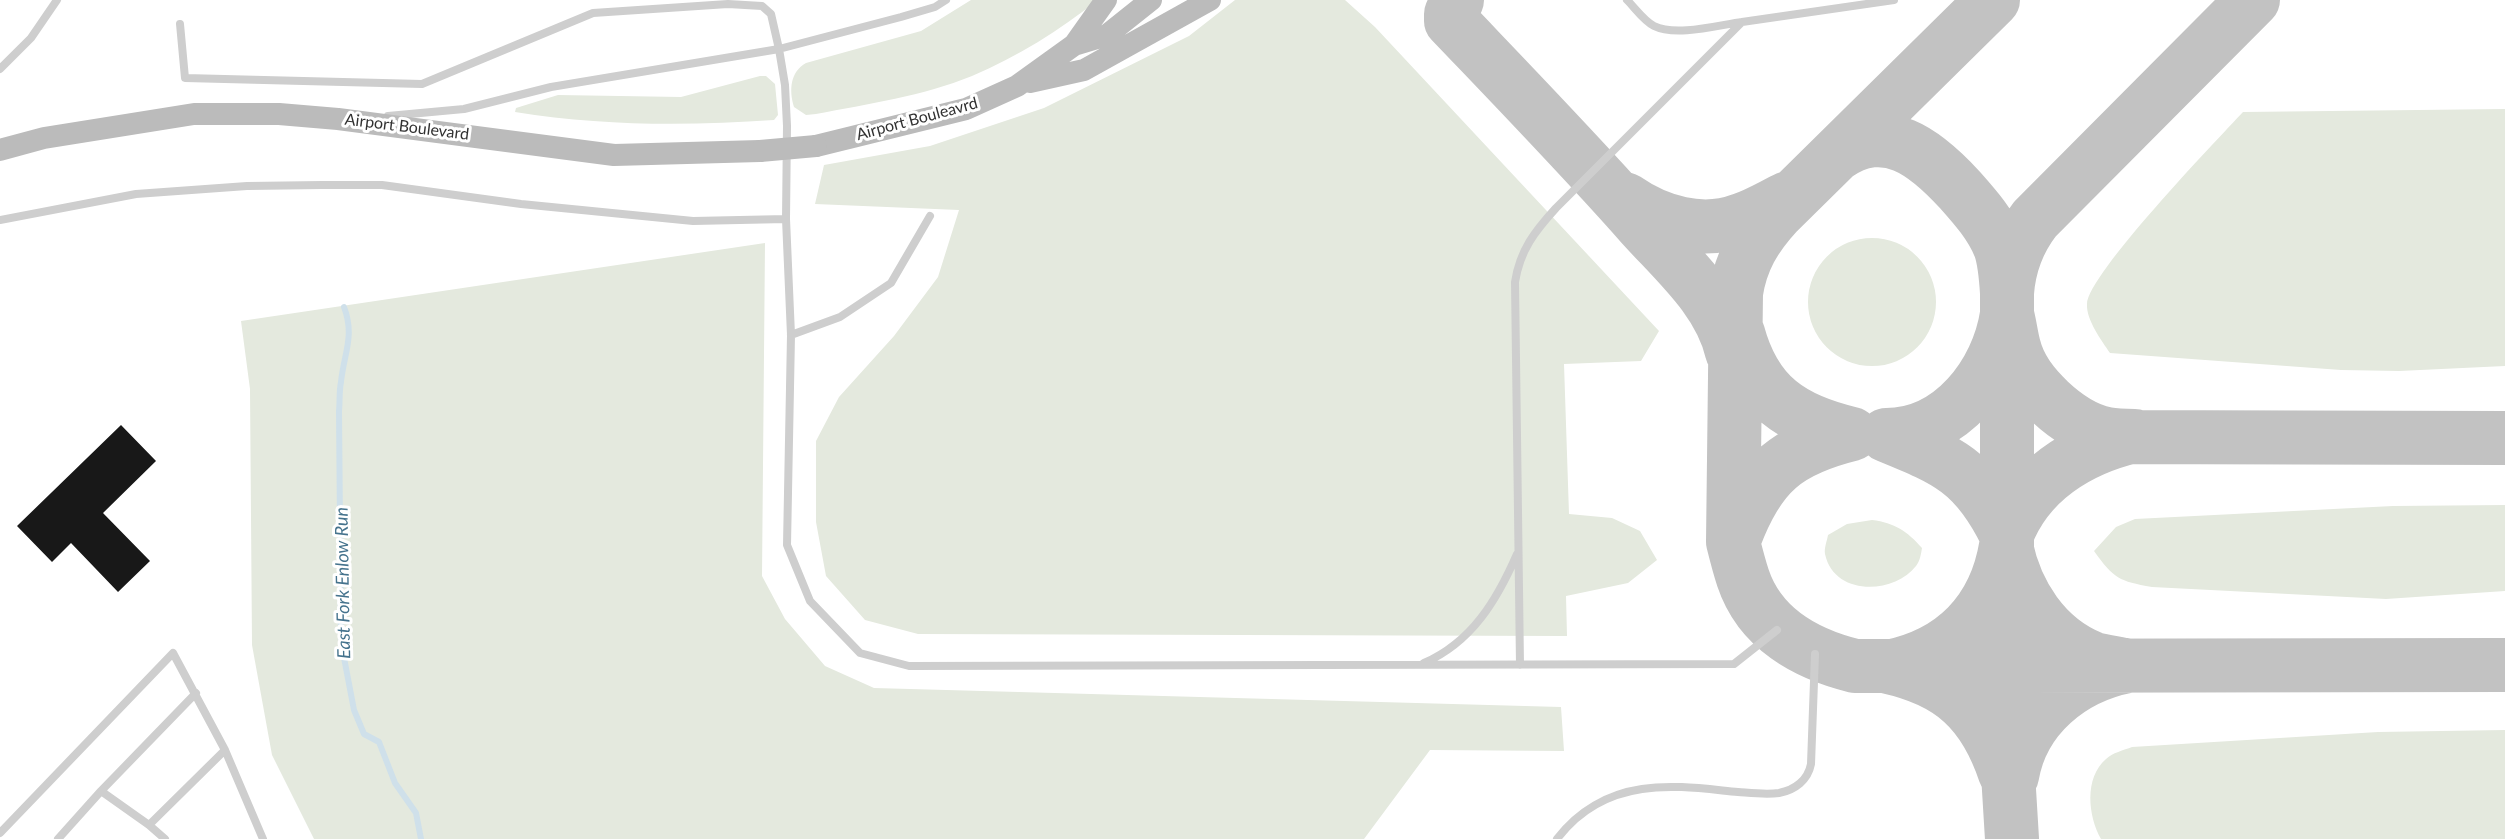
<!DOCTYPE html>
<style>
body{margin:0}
canvas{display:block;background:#fff}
</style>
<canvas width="2505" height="839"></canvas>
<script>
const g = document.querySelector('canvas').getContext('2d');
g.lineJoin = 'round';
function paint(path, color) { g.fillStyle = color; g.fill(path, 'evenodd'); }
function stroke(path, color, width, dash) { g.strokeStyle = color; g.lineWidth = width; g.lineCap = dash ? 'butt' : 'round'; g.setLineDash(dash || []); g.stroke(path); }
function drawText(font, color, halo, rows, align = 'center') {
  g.font = font + ' Lato,sans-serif'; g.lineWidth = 6; g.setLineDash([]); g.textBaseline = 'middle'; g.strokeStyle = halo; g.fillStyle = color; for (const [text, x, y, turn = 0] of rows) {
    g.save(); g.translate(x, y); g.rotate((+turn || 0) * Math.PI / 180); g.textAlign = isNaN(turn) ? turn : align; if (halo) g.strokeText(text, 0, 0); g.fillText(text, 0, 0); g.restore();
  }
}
paint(new Path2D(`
 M 971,0 L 1098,0 C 1060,30 1017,57 972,76 C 923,96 868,104 816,114 L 806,115 L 794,107 C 789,90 790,72 806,63 L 921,31 Z
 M 1235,0 L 1345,0 L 1375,27 L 1659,331 L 1641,361 L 1564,364 L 1569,514 L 1612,518 L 1640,531 L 1657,560 L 1628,583 L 1566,596 L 1567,636 L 918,634 L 865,620 L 826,576 L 816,522 L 816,441 L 839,397 L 894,336 L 938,277 L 959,210 L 815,204 L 824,165 L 930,146 L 1044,108 L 1189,36 Z
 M 760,76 L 766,76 L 775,84 L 778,115 L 774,120 C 687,126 602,126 515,112 L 516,108 L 558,95 L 681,97 Z
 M 2505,109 L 2505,366 L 2399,371 L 2341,370 L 2110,353 C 2102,341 2086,320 2087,304 C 2088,274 2216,141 2243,112 Z
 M1808 302a64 64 0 1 1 128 0a64 64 0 1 1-128 0Z
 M 765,243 L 762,576 L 785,619 L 825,666 L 874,688 L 1561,707 L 1564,751 L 1430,750 L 1364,839 L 314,839 L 272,755 L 252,645 L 250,389 L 241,321 Z
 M 2505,505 L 2505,591 L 2386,599 L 2152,587 C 2119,581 2114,579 2094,551 L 2116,527 L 2135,519 L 2393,506 Z
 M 1872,520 C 1895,523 1907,531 1922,548 C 1921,554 1920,561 1916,566 C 1893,595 1834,596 1825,554 C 1824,548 1827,541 1828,535 L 1847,524 Z
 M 2505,730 L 2505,839 L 2101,839 C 2088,816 2084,778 2106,759 C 2112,753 2124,750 2132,747 L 2378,732 Z`), '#e4e9de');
stroke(new Path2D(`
 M 344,307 C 355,336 344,353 341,382 C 339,391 340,401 339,411 L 341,642 L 354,710 L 364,734 L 379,742 L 395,783 L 416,813 L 421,839`), '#cfe0ea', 6);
stroke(new Path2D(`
 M 1457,0 L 1451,14 L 1451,21 C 1515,88 1580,155 1641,224 C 1676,263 1720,300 1732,352
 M 1993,0 L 1777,213 C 1755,237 1741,260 1736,293 L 1733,542 C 1736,554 1739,566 1743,578 C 1760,629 1806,654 1855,666 L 2505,665
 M 1836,155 C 1886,120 1926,153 1960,190 C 1976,208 1991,225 2000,247 C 2005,261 2006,277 2007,293 L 2007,757 L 2012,839
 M 1625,199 C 1658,222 1702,235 1741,220 C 1757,215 1773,205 1788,198
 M 2007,293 C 2009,265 2018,241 2035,219 L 2253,0
 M 2098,437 L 2505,438
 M 2006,534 C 1975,471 1947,460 1886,435 C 1951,435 1998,374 2007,314 C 2010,325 2011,336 2014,347 C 2023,384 2069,426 2106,434 C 2115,436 2125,436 2135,436 C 2078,449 2027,481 2006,537
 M 1735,537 C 1759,473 1787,450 1852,434 C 1792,420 1755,396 1738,333
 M 2005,773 C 1984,711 1951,681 1888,667 C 1953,654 1995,612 2006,546 C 2016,594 2045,639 2092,658 C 2104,662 2117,663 2128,666 C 2071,677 2022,717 2012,776`), '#c2c2c2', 54);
paint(new Path2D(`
 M 121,425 L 156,461 L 103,513 L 150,561 L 118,592 L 71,543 L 52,562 L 17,526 Z`), '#181818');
stroke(new Path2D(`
 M 1742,22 L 1894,0
 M 180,24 L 185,78 L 422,84 L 593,13 L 728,4 L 762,6 L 771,14 L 779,49 L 785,85 L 787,126 L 786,219 L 791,335 L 787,545 L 810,601 L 860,653 L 909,666 L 1734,664 L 1777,630
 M 0,69 L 31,38 L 57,0
 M 388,116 L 464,109 L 551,87 L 779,49 L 901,17 L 935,7 L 946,0
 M 0,220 L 136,194 L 247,186 L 322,185 L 382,185 L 521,204 L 693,221 L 786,219
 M 791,335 L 840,317 L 891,283 L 930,216
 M 1424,663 C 1472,642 1497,600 1517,554
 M 1520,665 L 1515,282 C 1520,250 1535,231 1556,208 L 1742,22 C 1719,25 1676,37 1654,26 C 1644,21 1635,8 1627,0
 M 225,750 L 263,839
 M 149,825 L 165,839
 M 0,833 L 173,653 L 225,750 L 149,825 L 101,791
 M 58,839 L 101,791 L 196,693
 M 1557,839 C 1578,811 1608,794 1642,789 C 1673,784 1706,789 1738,792 C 1751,793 1766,795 1779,793 C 1795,790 1808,780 1811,764 L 1815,654`), '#cecece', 8);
stroke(new Path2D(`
 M 1074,45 L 1106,0
 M 1030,82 L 1084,70 L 1210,0
 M 816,146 L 966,109 L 1017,86 L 1074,45 L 1107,35 L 1151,0
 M 0,150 L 44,138 L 194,114 L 279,114 L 338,119 L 614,155 L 760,151`), '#bbb', 22);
stroke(new Path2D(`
 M 760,151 L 816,146`), '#bbb', 22);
drawText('16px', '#313131', '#fff', [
 ["Airport Bouleavrd",917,119,-15],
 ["Airport Boulevard",407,127,7]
]);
drawText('italic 18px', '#45738d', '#fff', [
 ["East Fork Enlow Run",343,583,-91]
]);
</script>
